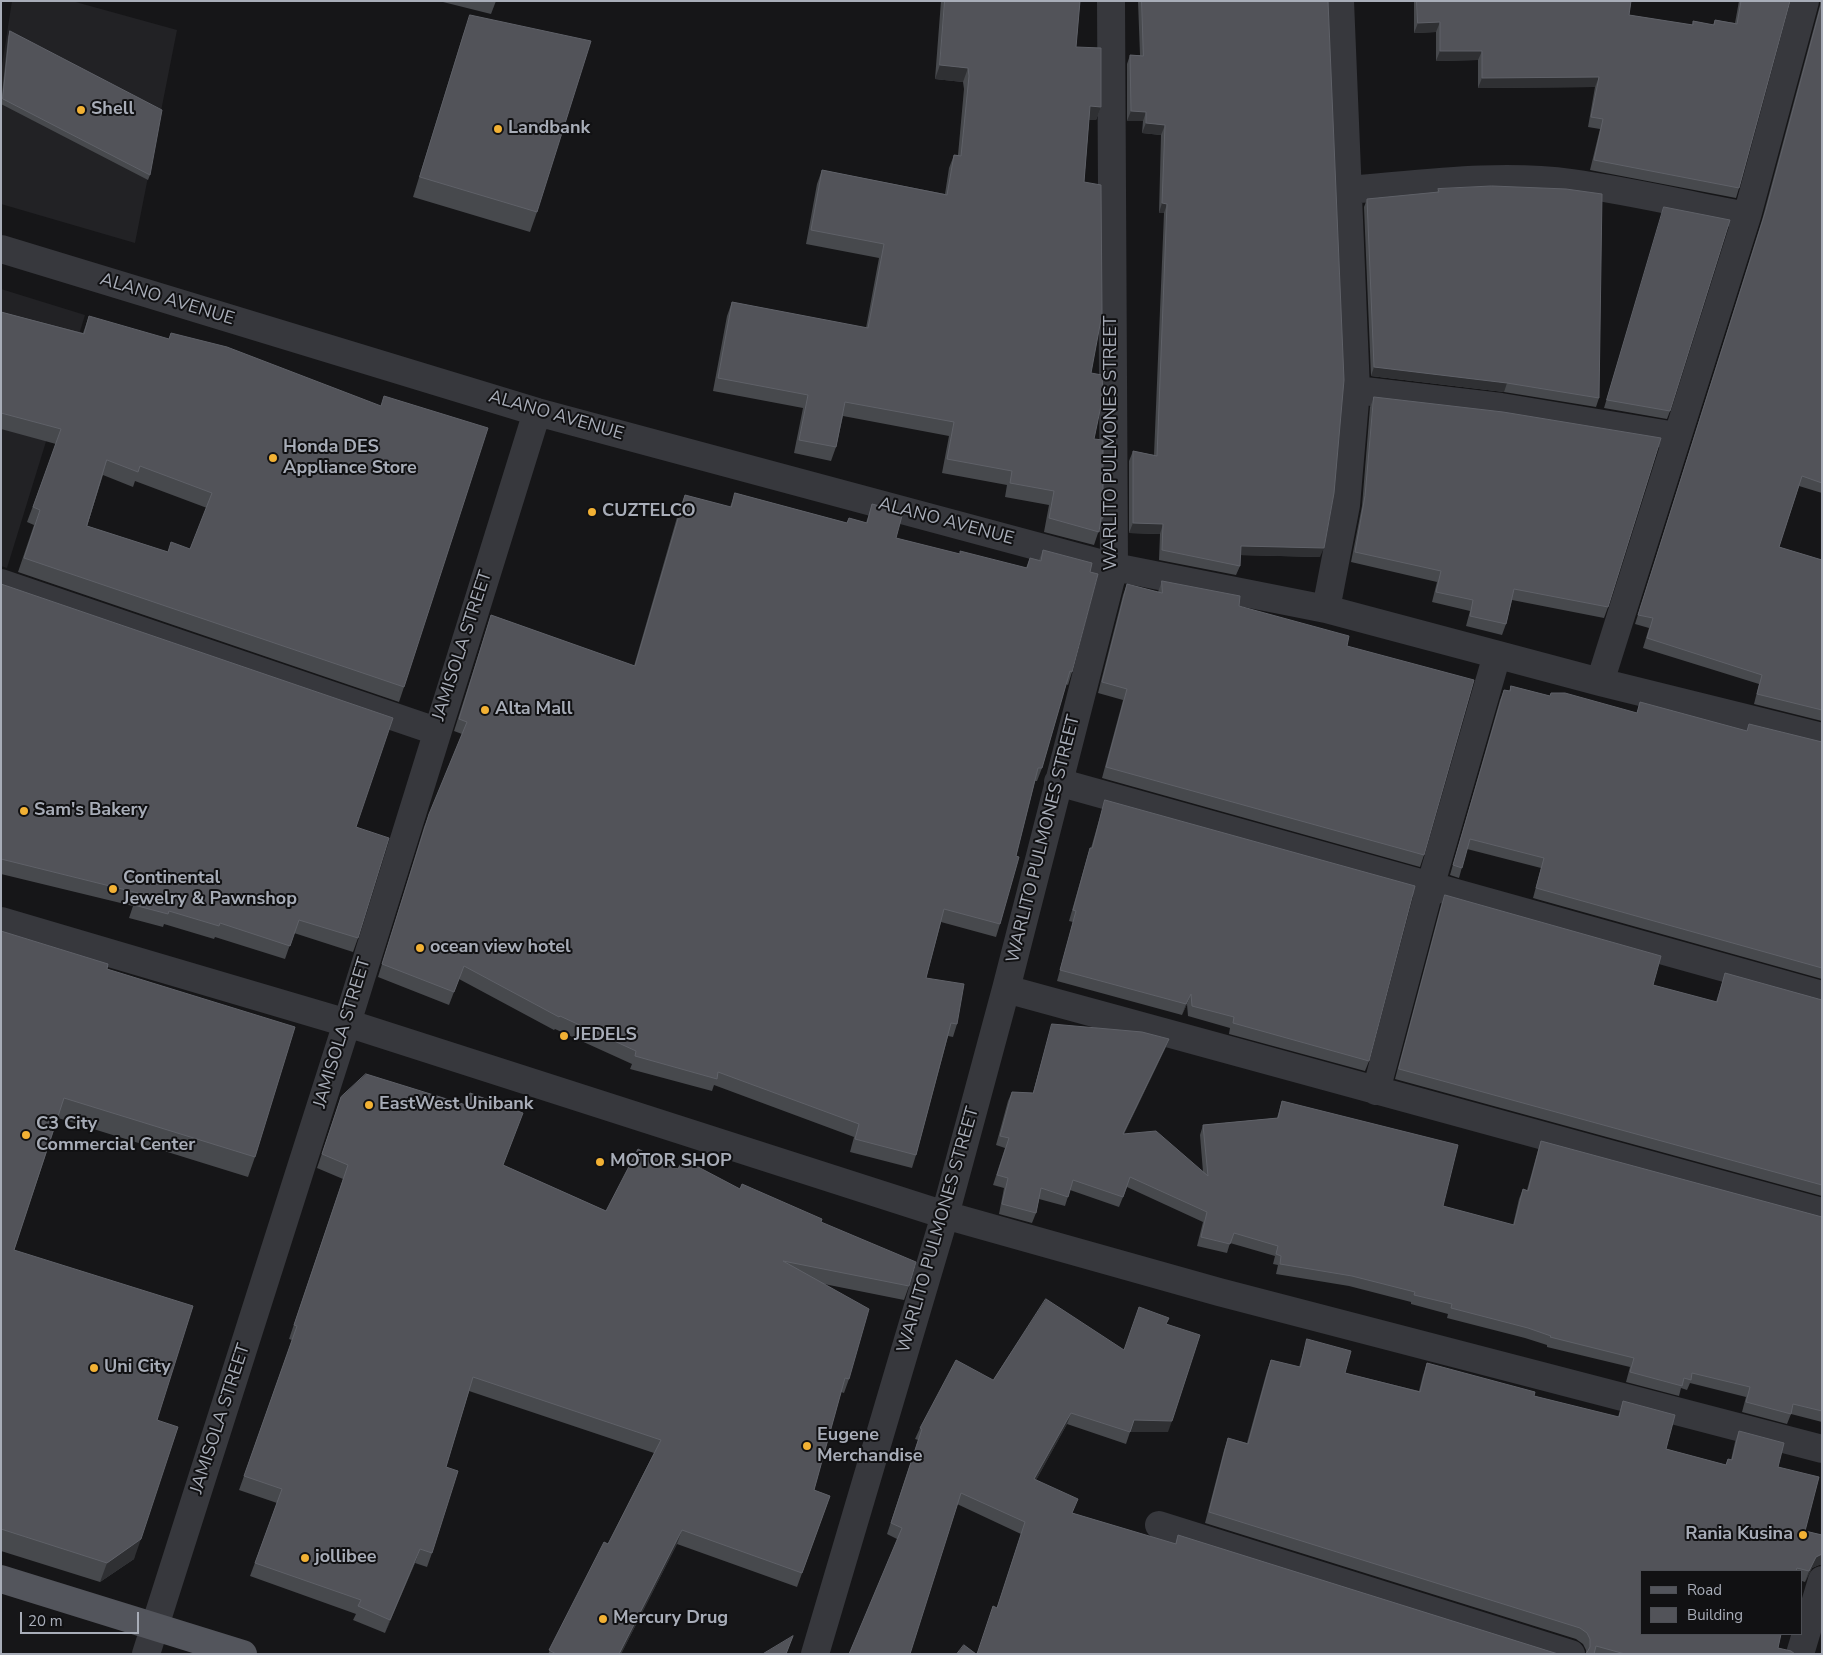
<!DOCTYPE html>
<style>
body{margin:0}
#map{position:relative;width:1823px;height:1655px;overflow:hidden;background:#161618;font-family:"Nunito Sans",sans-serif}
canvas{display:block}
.frame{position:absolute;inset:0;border:2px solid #a8adb8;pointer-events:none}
.legend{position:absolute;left:1640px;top:1570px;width:162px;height:65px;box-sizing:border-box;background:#111113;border:1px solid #4d4f55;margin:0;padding:6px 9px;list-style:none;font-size:15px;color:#a8adb8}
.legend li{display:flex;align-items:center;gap:10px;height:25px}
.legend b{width:25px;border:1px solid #4d4f55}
.scale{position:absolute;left:20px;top:1612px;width:119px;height:22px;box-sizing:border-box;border:2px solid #a8adb8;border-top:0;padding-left:6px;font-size:15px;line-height:18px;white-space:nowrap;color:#a8adb8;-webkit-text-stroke:4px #111113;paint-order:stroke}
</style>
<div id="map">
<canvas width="1823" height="1655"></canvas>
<div class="frame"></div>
<ul class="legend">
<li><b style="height:6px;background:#53555c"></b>Road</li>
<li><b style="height:14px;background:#525359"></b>Building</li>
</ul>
<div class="scale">20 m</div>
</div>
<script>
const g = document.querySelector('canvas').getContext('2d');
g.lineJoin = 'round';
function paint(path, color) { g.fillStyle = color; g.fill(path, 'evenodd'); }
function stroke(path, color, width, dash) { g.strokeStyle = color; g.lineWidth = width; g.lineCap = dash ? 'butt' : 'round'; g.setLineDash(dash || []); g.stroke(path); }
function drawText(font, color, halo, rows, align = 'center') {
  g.font = font + ' "Nunito Sans",sans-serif'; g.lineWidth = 4; g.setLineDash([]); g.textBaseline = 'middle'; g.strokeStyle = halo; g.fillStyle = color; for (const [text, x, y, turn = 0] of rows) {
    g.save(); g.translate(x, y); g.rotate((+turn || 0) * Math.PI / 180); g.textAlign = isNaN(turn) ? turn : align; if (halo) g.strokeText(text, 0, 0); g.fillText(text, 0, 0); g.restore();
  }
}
paint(new Path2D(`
 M 12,1 L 72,1 L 177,30 L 135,243 L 1,204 L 1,72 Z
 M 1,289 L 85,315 L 7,568 L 1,566 Z`), '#222225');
stroke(new Path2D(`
 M 1348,190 C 1422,184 1498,173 1572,183 C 1630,191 1689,205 1747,216
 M 1,249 L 537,412 L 1114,567 L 1326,609 L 1600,682 L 1822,737
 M 1356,390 L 1501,407 L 1676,436
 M 1,583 L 436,731
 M 1326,609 L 1346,505 L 1356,390 L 1340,1
 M 1600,682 L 1747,216 L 1805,1
 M 1058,782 L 1822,995
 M 1,921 L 347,1023 L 945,1215 L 1219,1292 L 1822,1449
 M 1006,989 L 1822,1212
 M 1376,1091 L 1430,887 L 1497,655
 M 1159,1525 L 1571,1654
 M 146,1654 L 347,1023 L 537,412
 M 815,1654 L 945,1215 L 1006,989 L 1114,567 L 1111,1
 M 1800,1654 L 1822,1580`), '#37383d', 28);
stroke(new Path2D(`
 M 1,1579 L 243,1654`), '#53555c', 28);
paint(new Path2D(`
 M 439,1 L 496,1 L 491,14 Z
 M 941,1 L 1080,1 L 1076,47 L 1101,107 L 1096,120 L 1089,120 L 1084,182 L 1091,373 L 1094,439 L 1103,518 L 1094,545 L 1044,532 L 1049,505 L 1005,497 L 1007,485 L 942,473 L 949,436 L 843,416 L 836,447 L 831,461 L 794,453 L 803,408 L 713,391 L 727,316 L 732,302 L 866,328 L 879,258 L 806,244 L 817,184 L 822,170 L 945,194 L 949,168 L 954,155 L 958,155 L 964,89 L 963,82 L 935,79 Z
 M 1138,1 L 1328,1 L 1320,557 L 1240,555 L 1240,566 L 1236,575 L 1159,560 L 1160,534 L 1129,533 L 1129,461 L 1133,451 L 1154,455 L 1164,213 L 1159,213 L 1161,135 L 1142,133 L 1143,121 L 1127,121 L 1127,64 L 1130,55 L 1140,55 Z
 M 1414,1 L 1631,1 L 1629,15 L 1692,25 L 1693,21 L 1713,25 L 1715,20 L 1735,23 L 1739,1 L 1790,1 L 1739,188 L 1736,198 L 1590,170 L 1600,129 L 1588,127 L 1595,87 L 1478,88 L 1478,60 L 1436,61 L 1436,32 L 1414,33 Z
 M 1820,1 L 1822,1 L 1822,493 L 1799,486 L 1779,547 L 1822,560 L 1822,721 L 1754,704 L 1759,684 L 1643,648 L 1649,628 L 1635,624 L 1762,220 L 1820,5 Z
 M 470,15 L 537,212 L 530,232 L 413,197 L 463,35 Z
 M 10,31 L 150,175 L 148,180 L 1,104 L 8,37 Z
 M 1438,189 L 1599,398 L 1596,407 L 1504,392 L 1371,376 L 1364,207 L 1367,199 L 1437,192 Z
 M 1664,207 L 1670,411 L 1667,419 L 1604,408 Z
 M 1,312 L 83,333 L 89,316 L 404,687 L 399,702 L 18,572 L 34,525 L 27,522 L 56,444 L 1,429 ZM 103,475 L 133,487 L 135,481 L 207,508 L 190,549 L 168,552 L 87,526 Z
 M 1374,397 L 1608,607 L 1604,618 L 1512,600 L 1506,624 L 1502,635 L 1466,626 L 1470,611 L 1432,602 L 1437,582 L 1351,562 L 1362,506 L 1370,407 Z
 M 735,493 L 847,523 L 849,518 L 866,523 L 872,504 L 896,538 L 959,554 L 1026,568 L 1030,558 L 1039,560 L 1043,550 L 1072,672 L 1068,685 L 1066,684 L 1042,768 L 1037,781 L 1035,781 L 1016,856 L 1000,924 L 996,937 L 941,922 L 926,978 L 957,1024 L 953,1037 L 948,1036 L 916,1155 L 912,1168 L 850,1152 L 854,1137 L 714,1085 L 712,1091 L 630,1069 L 632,1064 L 555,1029 L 554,1030 L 459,979 L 449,1005 L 378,977 L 424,827 L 462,734 L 454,731 L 491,615 L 634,666 L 680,507 L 685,495 L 730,507 Z
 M 1162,581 L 1239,606 L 1347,646 L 1424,855 L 1420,867 L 1102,778 L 1123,700 L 1098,693 L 1123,595 L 1127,584 L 1158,592 Z
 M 1,584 L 356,827 L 358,938 L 353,952 L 294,933 L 285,959 L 215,937 L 214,939 L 164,924 L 163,927 L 129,918 L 133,906 L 1,874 Z
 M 1511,686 L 1550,696 L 1637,713 L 1640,702 L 1747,731 L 1749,724 L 1822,742 L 1822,979 L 1533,898 L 1541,868 L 1467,849 L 1459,878 L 1450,875 L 1500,700 L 1504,690 L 1509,691 Z
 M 1105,800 L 1369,1061 L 1365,1071 L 1229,1034 L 1230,1028 L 1188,1016 L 1187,1004 L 1182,1015 L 1057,981 L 1073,922 L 1069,921 L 1087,858 L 1090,848 L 1091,848 L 1102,810 Z
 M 1445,895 L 1653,985 L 1716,1002 L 1725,973 L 1822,1000 L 1822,1196 L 1395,1079 L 1441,905 Z
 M 1,931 L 107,969 L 255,1157 L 248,1177 L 58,1118 L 14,1250 L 157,1420 L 134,1559 L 100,1582 L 1,1551 Z
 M 1052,1024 L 1169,1039 L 1165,1049 L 1124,1134 L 1203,1172 L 1200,1135 L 1203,1125 L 1277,1118 L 1282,1101 L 1443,1206 L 1513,1225 L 1519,1199 L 1523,1189 L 1527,1190 L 1538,1150 L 1541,1141 L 1822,1217 L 1822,1422 L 1791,1414 L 1787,1424 L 1742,1412 L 1746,1397 L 1690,1383 L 1687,1390 L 1681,1388 L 1679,1396 L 1626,1382 L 1630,1367 L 1547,1347 L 1547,1345 L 1525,1338 L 1447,1318 L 1448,1314 L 1411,1304 L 1411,1302 L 1349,1286 L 1276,1274 L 1278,1265 L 1273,1264 L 1275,1256 L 1230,1243 L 1227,1253 L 1197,1246 L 1203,1222 L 1127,1187 L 1119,1207 L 1070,1190 L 1065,1206 L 1039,1199 L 1036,1213 L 1032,1223 L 999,1214 L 1004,1188 L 993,1185 L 1005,1148 L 996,1145 L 1008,1101 L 1012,1092 L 1033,1093 L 1049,1034 Z
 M 341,1097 L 503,1165 L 606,1211 L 678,1169 L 740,1189 L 821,1222 L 909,1286 L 904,1300 L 824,1284 L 849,1379 L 844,1393 L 841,1392 L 814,1490 L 830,1496 L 797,1587 L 677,1544 L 621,1654 L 548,1654 L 608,1544 L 654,1453 L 469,1391 L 446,1467 L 432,1553 L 427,1567 L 415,1563 L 385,1633 L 353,1620 L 356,1614 L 250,1576 L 277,1503 L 239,1490 L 292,1340 L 289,1339 L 343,1179 L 317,1168 Z
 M 1166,1324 L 1168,1432 L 1130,1432 L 1126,1444 L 1067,1424 L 1036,1480 L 1072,1513 L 1175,1544 L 1178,1535 L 1558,1654 L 997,1608 L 1021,1534 L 957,1504 L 897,1539 L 887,1534 L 918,1440 L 915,1439 L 920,1428 L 993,1380 L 1124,1350 Z
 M 1307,1339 L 1345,1373 L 1419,1391 L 1423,1375 L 1427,1363 L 1534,1396 L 1618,1417 L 1623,1401 L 1666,1449 L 1726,1465 L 1728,1459 L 1731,1460 L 1735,1442 L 1739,1431 L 1778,1467 L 1805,1531 L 1822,1535 L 1822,1565 L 1819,1565 L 1812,1568 L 1805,1582 L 1802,1581 L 1802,1571 L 1642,1571 L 1778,1648 L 1795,1654 L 1586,1654 L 1586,1650 L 1583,1644 L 1576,1639 L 1205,1523 L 1224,1450 L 1228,1438 L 1247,1443 L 1267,1371 L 1271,1360 L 1299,1367 Z`), '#47494d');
paint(new Path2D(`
 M 1440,22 L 1436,32 L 1414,33 L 1418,23 Z
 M 1440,51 L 1482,51 L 1478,60 L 1436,61 Z
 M 940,65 L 968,68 L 963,82 L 935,79 Z
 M 1599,77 L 1595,87 L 1478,88 L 1482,78 Z
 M 1090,106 L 1101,107 L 1096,120 L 1085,120 Z
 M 1131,111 L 1146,112 L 1143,121 L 1127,121 Z
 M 1146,123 L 1165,125 L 1161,135 L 1142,133 Z
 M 1162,203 L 1167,204 L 1164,213 L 1159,213 Z
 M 1374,367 L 1507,383 L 1504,392 L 1371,376 Z
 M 1133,523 L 1163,524 L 1160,534 L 1129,533 Z
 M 1241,546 L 1324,548 L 1320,557 L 1237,555 Z
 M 1191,994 L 1187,1004 L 1182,1015 L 1186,1004 Z
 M 1169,1039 L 1165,1049 L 1119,1144 L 1123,1134 Z
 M 1071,1413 L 1067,1424 L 1030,1491 L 1034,1479 Z
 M 1134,1420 L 1172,1421 L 1168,1432 L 1130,1432 Z
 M 682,1530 L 677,1544 L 621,1654 L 619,1654 Z
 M 141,1539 L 134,1559 L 100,1582 L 107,1563 Z
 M 420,1549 L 415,1563 L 385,1633 L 390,1620 Z
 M 1822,1554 L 1822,1565 L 1819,1565 L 1812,1568 L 1805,1582 L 1809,1571 L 1816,1557 Z`), '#2f3033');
const building = new Path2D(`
 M 945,1 L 1080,1 L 1076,47 L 1101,48 L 1101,107 L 1090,106 L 1084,182 L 1101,185 L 1102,314 L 1091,373 L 1102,375 L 1103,396 L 1094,439 L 1103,440 L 1103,518 L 1101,518 L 1099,532 L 1049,518 L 1054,491 L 1010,483 L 1012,471 L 947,459 L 954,422 L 845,402 L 836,447 L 799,440 L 808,395 L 718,378 L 732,302 L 868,328 L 884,244 L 811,230 L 822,170 L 947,195 L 954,155 L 961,156 L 969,76 L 968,68 L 940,65 Z
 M 1142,1 L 1328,1 L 1344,380 L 1334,493 L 1324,548 L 1241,546 L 1240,566 L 1162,550 L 1163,524 L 1133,523 L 1133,451 L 1157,456 L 1167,204 L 1162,203 L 1165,125 L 1146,123 L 1146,112 L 1131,111 L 1130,55 L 1143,56 Z
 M 1417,1 L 1631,1 L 1629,15 L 1693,25 L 1693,21 L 1714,25 L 1715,20 L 1737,24 L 1741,1 L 1790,1 L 1739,188 L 1594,160 L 1603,119 L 1591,117 L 1599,77 L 1482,78 L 1482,51 L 1440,51 L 1440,22 L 1418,23 Z
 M 1822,2 L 1822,483 L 1802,476 L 1779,547 L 1822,560 L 1822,710 L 1757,694 L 1762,675 L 1647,638 L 1653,618 L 1638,615 L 1766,210 Z
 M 470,15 L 591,41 L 537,212 L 420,177 Z
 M 10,31 L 162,110 L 150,175 L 3,99 Z
 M 1492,186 L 1566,189 L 1602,194 L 1599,398 L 1507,383 L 1374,367 L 1367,199 L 1439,192 L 1438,189 Z
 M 1664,207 L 1730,220 L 1670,411 L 1607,400 Z
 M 1,312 L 84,334 L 89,316 L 169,339 L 171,333 L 227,347 L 381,406 L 384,396 L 488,428 L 404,687 L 24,558 L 40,510 L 33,507 L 61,429 L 1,413 ZM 107,460 L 138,472 L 140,466 L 212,493 L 190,549 L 171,542 L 168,552 L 87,526 Z
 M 1374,397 L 1503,412 L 1661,438 L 1608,607 L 1514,589 L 1506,624 L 1470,616 L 1473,600 L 1436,592 L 1441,571 L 1355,552 L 1365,496 Z
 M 735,493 L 847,523 L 849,518 L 867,523 L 872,504 L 903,512 L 896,538 L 960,554 L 960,551 L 1027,568 L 1030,558 L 1041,561 L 1043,550 L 1092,563 L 1090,572 L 1098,574 L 1072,672 L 1070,671 L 1042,768 L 1038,768 L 1016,856 L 1019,857 L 1000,924 L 944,909 L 926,978 L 964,984 L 957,1024 L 951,1023 L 916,1155 L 855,1139 L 859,1124 L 718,1072 L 717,1079 L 635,1056 L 636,1051 L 560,1016 L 559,1017 L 464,966 L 454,992 L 382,964 L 429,814 L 467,722 L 459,719 L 491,615 L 635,666 L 685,495 L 731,507 Z
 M 1162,581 L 1240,596 L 1239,606 L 1349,636 L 1347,646 L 1474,680 L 1424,855 L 1106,767 L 1127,689 L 1102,682 L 1127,584 L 1162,593 Z
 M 1,584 L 393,718 L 356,827 L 389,838 L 358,938 L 299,920 L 290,946 L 220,923 L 219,926 L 169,911 L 168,914 L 134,905 L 138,893 L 1,859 Z
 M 1511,686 L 1550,696 L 1551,693 L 1565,693 L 1637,713 L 1640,702 L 1747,731 L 1749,724 L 1822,742 L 1822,968 L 1536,888 L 1544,858 L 1470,839 L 1462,868 L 1453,865 L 1504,690 L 1510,691 Z
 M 1105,800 L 1415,886 L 1369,1061 L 1233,1023 L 1234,1017 L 1192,1006 L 1191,994 L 1186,1004 L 1060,970 L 1076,911 L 1073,910 L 1090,848 L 1092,848 Z
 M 1445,895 L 1661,956 L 1653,985 L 1717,1002 L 1725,973 L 1822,1000 L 1822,1185 L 1399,1069 Z
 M 1,931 L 108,964 L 107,969 L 295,1027 L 255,1157 L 64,1098 L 14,1250 L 193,1306 L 157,1420 L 178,1427 L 141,1539 L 107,1563 L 1,1529 Z
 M 1052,1024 L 1142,1032 L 1169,1039 L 1123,1134 L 1156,1131 L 1208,1176 L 1203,1125 L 1278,1118 L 1282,1101 L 1458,1145 L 1443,1206 L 1514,1225 L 1523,1189 L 1528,1191 L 1541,1141 L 1822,1217 L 1822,1411 L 1793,1404 L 1791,1414 L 1746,1402 L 1750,1387 L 1692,1373 L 1691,1380 L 1684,1378 L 1682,1386 L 1630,1372 L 1634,1358 L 1550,1337 L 1551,1336 L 1528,1328 L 1451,1308 L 1452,1304 L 1414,1295 L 1415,1292 L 1352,1276 L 1280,1264 L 1281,1256 L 1276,1254 L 1278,1246 L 1234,1233 L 1230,1244 L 1201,1237 L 1207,1212 L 1130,1177 L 1123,1197 L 1073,1180 L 1068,1197 L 1041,1188 L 1036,1213 L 1002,1204 L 1008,1178 L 997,1175 L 1009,1138 L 1000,1136 L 1012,1092 L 1033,1093 Z
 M 366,1074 L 466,1105 L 470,1093 L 523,1113 L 503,1165 L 606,1211 L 638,1149 L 678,1169 L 683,1159 L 740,1189 L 742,1184 L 822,1219 L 821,1222 L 916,1262 L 909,1286 L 783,1261 L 869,1309 L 849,1379 L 845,1378 L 814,1490 L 830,1496 L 802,1573 L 682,1530 L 619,1654 L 556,1654 L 549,1650 L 604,1542 L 608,1544 L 661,1440 L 473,1377 L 446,1467 L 458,1471 L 432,1553 L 420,1549 L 390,1620 L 358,1606 L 361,1600 L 255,1563 L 282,1489 L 244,1476 L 297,1326 L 294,1325 L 348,1165 L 322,1154 L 341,1097 Z
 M 1046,1299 L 1124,1350 L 1139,1307 L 1169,1318 L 1166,1324 L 1200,1335 L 1172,1421 L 1134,1420 L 1130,1432 L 1071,1413 L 1034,1479 L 1078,1499 L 1072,1513 L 1176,1544 L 1178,1535 L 1558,1654 L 977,1654 L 993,1606 L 997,1608 L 1025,1522 L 961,1493 L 910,1654 L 849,1654 L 902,1528 L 891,1523 L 922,1429 L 920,1428 L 956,1360 L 993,1380 Z
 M 1307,1339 L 1351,1351 L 1345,1373 L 1420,1392 L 1427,1363 L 1535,1392 L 1534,1396 L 1619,1417 L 1623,1401 L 1675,1415 L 1666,1449 L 1726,1465 L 1728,1459 L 1732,1460 L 1739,1431 L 1784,1443 L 1778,1467 L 1819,1477 L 1805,1531 L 1822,1535 L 1822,1554 L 1816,1557 L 1809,1571 L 1797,1568 L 1796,1571 L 1642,1571 L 1642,1634 L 1781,1634 L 1778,1648 L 1791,1651 L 1795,1654 L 1625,1654 L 1596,1646 L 1594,1654 L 1586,1654 L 1590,1647 L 1590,1639 L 1587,1633 L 1580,1628 L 1209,1512 L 1228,1438 L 1248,1444 L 1271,1360 L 1300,1367 Z
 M 793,1636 L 786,1654 L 763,1654 Z
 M 964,1645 L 976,1654 L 957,1654 Z`);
paint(building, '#525359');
stroke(building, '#5f6168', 1);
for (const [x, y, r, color] of [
 [81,110,5,"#f2b134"],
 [498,129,5,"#f2b134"],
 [273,458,5,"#f2b134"],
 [592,512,5,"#f2b134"],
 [485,710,5,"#f2b134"],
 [24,811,5,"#f2b134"],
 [113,889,5,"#f2b134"],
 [420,948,5,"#f2b134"],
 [564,1036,5,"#f2b134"],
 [369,1105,5,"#f2b134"],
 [26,1135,5,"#f2b134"],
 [600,1162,5,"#f2b134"],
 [94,1368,5,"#f2b134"],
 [807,1446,5,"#f2b134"],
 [1803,1535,5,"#f2b134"],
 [305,1558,5,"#f2b134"],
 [603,1619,5,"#f2b134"]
]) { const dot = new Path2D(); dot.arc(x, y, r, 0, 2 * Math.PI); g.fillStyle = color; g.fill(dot); stroke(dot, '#111113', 2); }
drawText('bold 18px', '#a8adb8', '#111113', [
 ["Shell",91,110],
 ["Landbank",508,129],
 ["Honda DES",283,448],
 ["Appliance Store",283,469],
 ["CUZTELCO",602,512],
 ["Alta Mall",495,710],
 ["Sam's Bakery",34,811],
 ["Continental",123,879],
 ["Jewelry & Pawnshop",123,900],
 ["ocean view hotel",430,948],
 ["JEDELS",574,1036],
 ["EastWest Unibank",379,1105],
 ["C3 City",36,1125],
 ["Commercial Center",36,1146],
 ["MOTOR SHOP",610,1162],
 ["Uni City",104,1368],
 ["Eugene",817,1436],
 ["Merchandise",817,1457],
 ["Rania Kusina",1793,1535,"right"],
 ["jollibee",315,1558],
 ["Mercury Drug",613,1619]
], 'left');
drawText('18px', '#a8adb8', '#111113', [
 ["ALANO AVENUE",167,300,17],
 ["ALANO AVENUE",556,416,16],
 ["WARLITO PULMONES STREET",1112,443,-90],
 ["ALANO AVENUE",946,522,15],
 ["JAMISOLA STREET",463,646,-72],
 ["WARLITO PULMONES STREET",1044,839,-76],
 ["JAMISOLA STREET",343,1033,-73],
 ["WARLITO PULMONES STREET",939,1230,-74],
 ["JAMISOLA STREET",221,1419,-72]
]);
</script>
